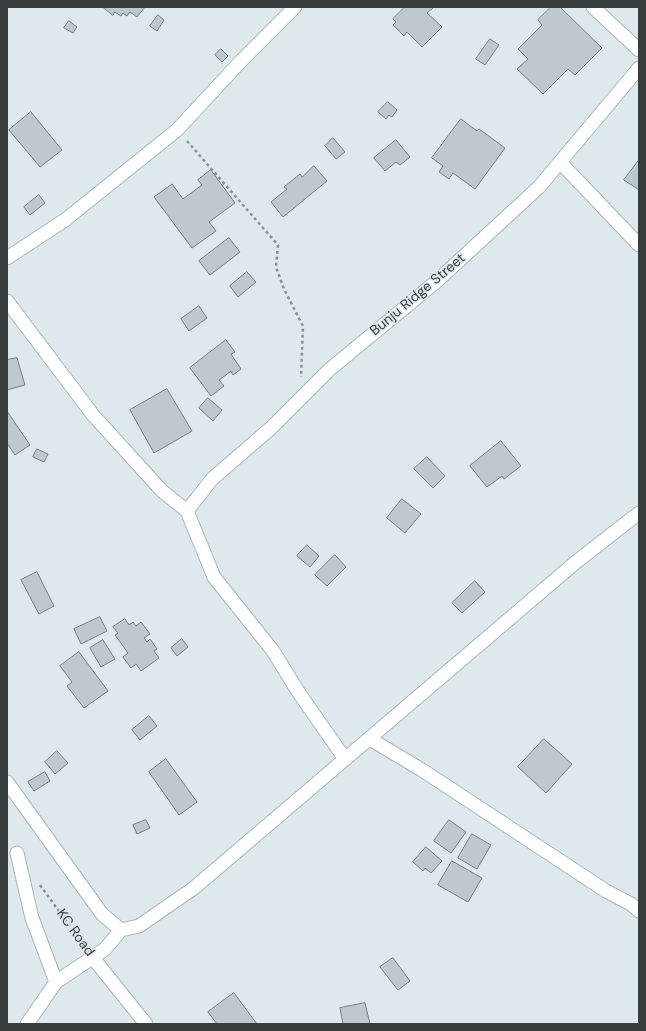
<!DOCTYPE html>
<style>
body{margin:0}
#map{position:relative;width:646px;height:1031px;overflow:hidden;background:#dde9ed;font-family:"DM Sans",sans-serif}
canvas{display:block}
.frame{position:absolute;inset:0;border:8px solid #383d3e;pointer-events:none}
</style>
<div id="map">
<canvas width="646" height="1031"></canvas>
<div class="frame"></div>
</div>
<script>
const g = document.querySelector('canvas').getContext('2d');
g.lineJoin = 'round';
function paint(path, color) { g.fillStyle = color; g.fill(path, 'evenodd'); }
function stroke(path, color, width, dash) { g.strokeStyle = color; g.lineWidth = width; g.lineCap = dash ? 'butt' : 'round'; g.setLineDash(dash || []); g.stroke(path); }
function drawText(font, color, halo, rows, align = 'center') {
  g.font = font + ' "DM Sans",sans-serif'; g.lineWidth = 3; g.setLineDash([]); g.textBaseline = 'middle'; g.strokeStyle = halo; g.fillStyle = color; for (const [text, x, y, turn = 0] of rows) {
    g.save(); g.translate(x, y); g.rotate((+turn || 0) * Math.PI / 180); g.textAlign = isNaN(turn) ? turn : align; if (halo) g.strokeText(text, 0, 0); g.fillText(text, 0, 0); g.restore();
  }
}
const building = new Path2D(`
 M 103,7 L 145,7 L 137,17 L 130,12 L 127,16 L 123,13 L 121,16 L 115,12 L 113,15 Z
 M 405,7 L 434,7 L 427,13 L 442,27 L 422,47 L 407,32 L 404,36 L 393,25 L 396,22 L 393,19 Z
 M 551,7 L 560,7 L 602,48 L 575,75 L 568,69 L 543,94 L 517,69 L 528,59 L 518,49 L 542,25 L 538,20 Z
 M 158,15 L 164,20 L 157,31 L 150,26 Z
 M 69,21 L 77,27 L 73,33 L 64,28 Z
 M 490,39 L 499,45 L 485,65 L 476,59 Z
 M 221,49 L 228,56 L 222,62 L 215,55 Z
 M 388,102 L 397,110 L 392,117 L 389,115 L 386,119 L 378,112 Z
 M 31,112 L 62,150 L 40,167 L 9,130 Z
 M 461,119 L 477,131 L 479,129 L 505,148 L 475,189 L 453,173 L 449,179 L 439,172 L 443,166 L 432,158 Z
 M 333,138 L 345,152 L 336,159 L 325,146 Z
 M 396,140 L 410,157 L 400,165 L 396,162 L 385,171 L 374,158 Z
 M 639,160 L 639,190 L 624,180 Z
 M 314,166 L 327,181 L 283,217 L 271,202 L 287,189 L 284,187 L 300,174 L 302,177 Z
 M 211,170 L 235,203 L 209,222 L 216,231 L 192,248 L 154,197 L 172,184 L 183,199 L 202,185 L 198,180 Z
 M 39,195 L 45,203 L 30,215 L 24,207 Z
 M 229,238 L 240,252 L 210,275 L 199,261 Z
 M 247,272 L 256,282 L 238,297 L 230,286 Z
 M 199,306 L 207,318 L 189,331 L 181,319 Z
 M 226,340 L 235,352 L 231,354 L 241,369 L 233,375 L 231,371 L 219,380 L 224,386 L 211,396 L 190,368 Z
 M 17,358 L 25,385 L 7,390 L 7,360 Z
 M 167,389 L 192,431 L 154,453 L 130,410 Z
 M 208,398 L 222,410 L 213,421 L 199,408 Z
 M 7,411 L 30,445 L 15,455 L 7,443 Z
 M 501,441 L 521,466 L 504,479 L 502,476 L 487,487 L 470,466 Z
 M 37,449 L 48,454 L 44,462 L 33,457 Z
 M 427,457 L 445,476 L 433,488 L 414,469 Z
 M 402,499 L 421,514 L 405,533 L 387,518 Z
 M 307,545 L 319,556 L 310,567 L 297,556 Z
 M 335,555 L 346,567 L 327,586 L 315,575 Z
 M 37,572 L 54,606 L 39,614 L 21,580 Z
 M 475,581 L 485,592 L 462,613 L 452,603 Z
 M 100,617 L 107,631 L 81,644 L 74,629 Z
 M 125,619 L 129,625 L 133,622 L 136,626 L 141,622 L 150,634 L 144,638 L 147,642 L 150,639 L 157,649 L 154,651 L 159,658 L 141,671 L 136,664 L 131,668 L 123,657 L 128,653 L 115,635 L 118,633 L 113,627 Z
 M 182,639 L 188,647 L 177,656 L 171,648 Z
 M 103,640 L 115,659 L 101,667 L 90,648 Z
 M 79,652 L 108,691 L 84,708 L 67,686 L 72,682 L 60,666 Z
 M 149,716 L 157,726 L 140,740 L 132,730 Z
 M 544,739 L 572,764 L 546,793 L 518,767 Z
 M 57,751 L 68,763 L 55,774 L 45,762 Z
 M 166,759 L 197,802 L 179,815 L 149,772 Z
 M 45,772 L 50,781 L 34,791 L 28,782 Z
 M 146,820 L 150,828 L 137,834 L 133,825 Z
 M 449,820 L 466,832 L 451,853 L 434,841 Z
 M 472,834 L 491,845 L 477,869 L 458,858 Z
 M 426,847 L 442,861 L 431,873 L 425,868 L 423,871 L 413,862 Z
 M 452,861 L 482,878 L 468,902 L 438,885 Z
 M 393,958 L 410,981 L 398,990 L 380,967 Z
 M 234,993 L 257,1024 L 217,1024 L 208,1012 Z
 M 365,1003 L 370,1024 L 343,1024 L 340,1008 Z`);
paint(building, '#bdc9cd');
stroke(building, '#737e82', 1);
const minor = new Path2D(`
 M 593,7 L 639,50
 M 560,162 L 639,245
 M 7,258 L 65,220 L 177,130 L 241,61 L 295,7
 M 7,301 L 93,415 L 162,491 L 187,511 L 214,577 L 273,651 L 299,693 L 345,759
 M 187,511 L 212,479 L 271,428 L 329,370 L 437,281 L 539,187 L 639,68
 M 370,739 L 422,770 L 606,891 L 631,904 L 639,911
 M 7,782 L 102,914 L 121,930 L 139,926 L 194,888 L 576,562 L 639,513
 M 17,853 L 32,918 L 56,982
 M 93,958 L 146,1024
 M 27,1024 L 56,982 L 105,949 L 121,930`);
stroke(minor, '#a9b5b9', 15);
stroke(new Path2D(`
 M 187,141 L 278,245 L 276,267 L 284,289 L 303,326 L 301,377
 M 40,885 L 84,946`), '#8a9294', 2.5, [3, 3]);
stroke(minor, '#fff', 13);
drawText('14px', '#383d3e', '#dde9ed', [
 ["Bunju Ridge Street",418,295,-40],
 ["KC Road",75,933,54]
]);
</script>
